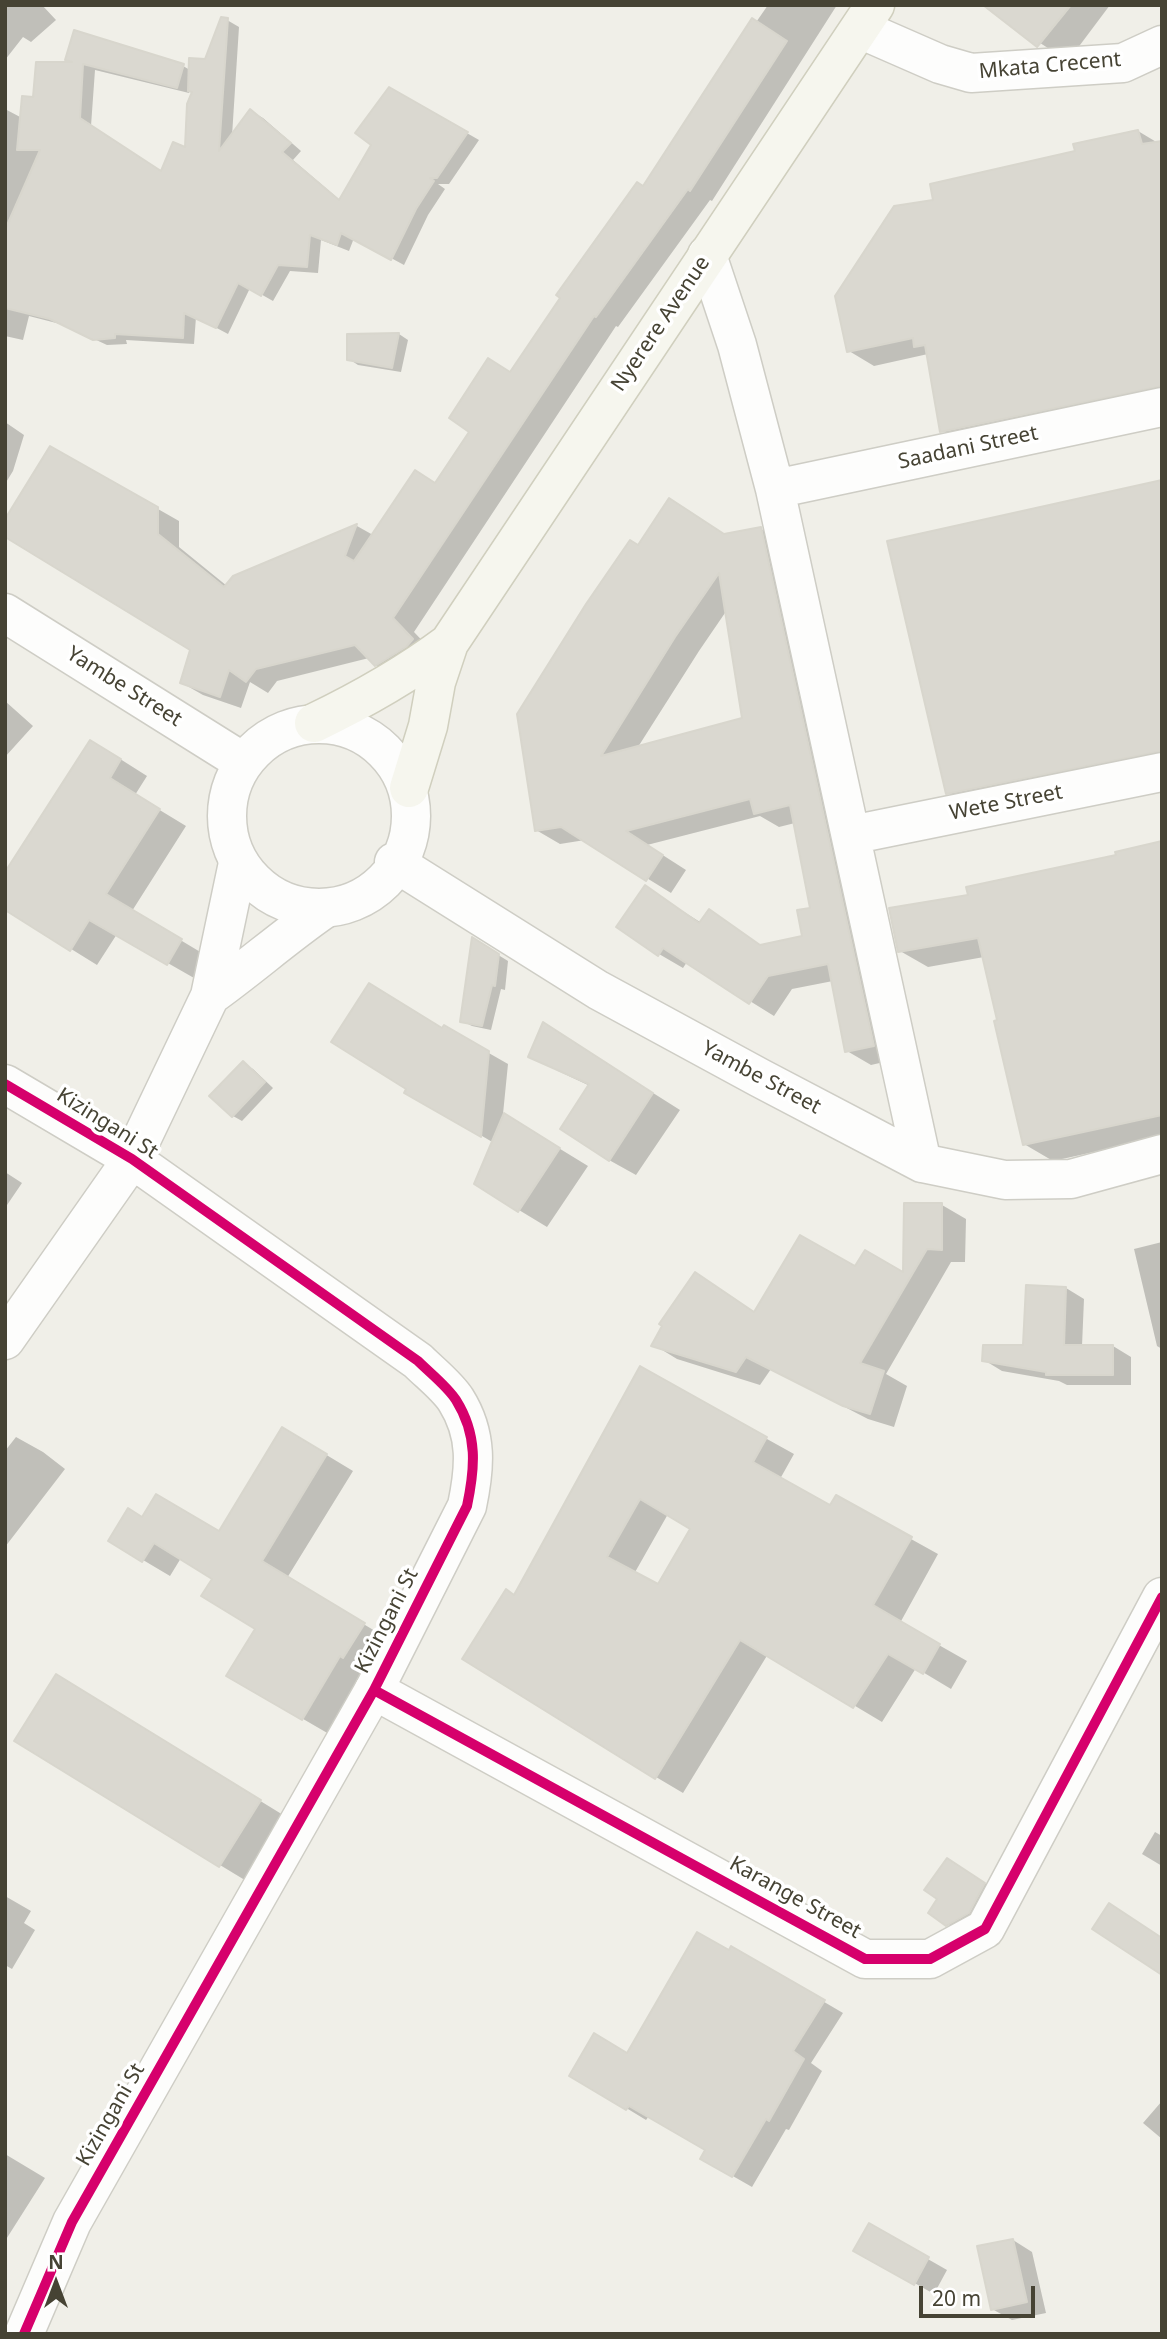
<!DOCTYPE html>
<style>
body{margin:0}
#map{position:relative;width:1167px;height:2339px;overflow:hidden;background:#f0efe8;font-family:"Noto Sans",sans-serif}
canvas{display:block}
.frame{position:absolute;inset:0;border:7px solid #464334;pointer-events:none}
.north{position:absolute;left:21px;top:2248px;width:70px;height:70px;-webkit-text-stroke:5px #fff;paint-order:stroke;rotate:0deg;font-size:19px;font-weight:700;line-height:28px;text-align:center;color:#464334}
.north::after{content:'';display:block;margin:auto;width:24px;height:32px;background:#464334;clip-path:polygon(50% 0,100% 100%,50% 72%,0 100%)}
.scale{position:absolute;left:919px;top:2286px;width:116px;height:32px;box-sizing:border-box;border:4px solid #464334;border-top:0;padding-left:9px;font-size:21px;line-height:24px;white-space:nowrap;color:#464334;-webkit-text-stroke:5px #fff;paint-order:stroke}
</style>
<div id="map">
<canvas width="1167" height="2339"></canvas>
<div class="frame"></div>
<div class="north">N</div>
<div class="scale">20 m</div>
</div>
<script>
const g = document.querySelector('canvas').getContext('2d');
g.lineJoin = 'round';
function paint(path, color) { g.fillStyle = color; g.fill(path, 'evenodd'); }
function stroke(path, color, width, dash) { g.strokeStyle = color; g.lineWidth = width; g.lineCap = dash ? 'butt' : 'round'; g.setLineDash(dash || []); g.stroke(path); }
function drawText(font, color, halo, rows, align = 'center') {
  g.font = font + ' "Noto Sans",sans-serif'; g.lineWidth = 7; g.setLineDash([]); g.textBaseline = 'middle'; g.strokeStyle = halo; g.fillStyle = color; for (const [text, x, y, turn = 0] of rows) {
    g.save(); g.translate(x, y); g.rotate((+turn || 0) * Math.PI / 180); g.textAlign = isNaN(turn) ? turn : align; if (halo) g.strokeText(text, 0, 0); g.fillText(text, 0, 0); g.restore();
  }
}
paint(new Path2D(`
 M 5,5 L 42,5 L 56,20 L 31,42 L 23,37 L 5,60 Z
 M 768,5 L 837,5 L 712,201 L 710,200 L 618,327 L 616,326 L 414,632 L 433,652 L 397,677 L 376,665 L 369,658 L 277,681 L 268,693 L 250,682 L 241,708 L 203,695 L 182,683 L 192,650 L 51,448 L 179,521 L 179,547 L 227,586 L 234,577 L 357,526 L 373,535 L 436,484 Z
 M 1020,5 L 1110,5 L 1068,61 L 1006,21 Z
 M 227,20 L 239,27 L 232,136 L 251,111 L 263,118 L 301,151 L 293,160 L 341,201 L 374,145 L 390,89 L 479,140 L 449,184 L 438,184 L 445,189 L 428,215 L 404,265 L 354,238 L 349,251 L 321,240 L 318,273 L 290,271 L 273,301 L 250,288 L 228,334 L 196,317 L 194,344 L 126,340 L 127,344 L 107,345 L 64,325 L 29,316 L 23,340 L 5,336 L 5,109 L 22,118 L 35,99 L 74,64 L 67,59 L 183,66 L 190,70 L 206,60 ZM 95,70 L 189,93 L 190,90 L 194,92 L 187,150 L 163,173 L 91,126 Z
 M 1138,131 L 1158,143 L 1162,142 L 1162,405 L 967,445 L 942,430 L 928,354 L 874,366 L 849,351 L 935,201 Z
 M 399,334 L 408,340 L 401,372 L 358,365 L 349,359 L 349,336 Z
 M 5,422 L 24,435 L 13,471 L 5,484 Z
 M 1162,481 L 1162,772 L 976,809 L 947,792 Z
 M 761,529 L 785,543 L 897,1059 L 871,1065 L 847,1051 L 833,981 L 792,989 L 774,1016 L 687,962 L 683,968 L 659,954 L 646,888 L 700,922 L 709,911 L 763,947 L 804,937 L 812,909 L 795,823 L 779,827 L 760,816 L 647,845 L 686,870 L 671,893 L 585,840 L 560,844 L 536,830 L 639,547 ZM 727,610 L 744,719 L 638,747 L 699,651 Z
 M 5,701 L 33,726 L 5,757 Z
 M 117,757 L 147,776 L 135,795 L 186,826 L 132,911 L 207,956 L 194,978 L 117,934 L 97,965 L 5,908 Z
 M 1162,843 L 1162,1137 L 1053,1161 L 1024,1144 L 984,957 L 928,967 L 900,951 L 970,896 Z
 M 474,940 L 508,961 L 505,990 L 501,989 L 491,1030 L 472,1026 L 462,1021 Z
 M 544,1024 L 680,1110 L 636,1175 L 609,1160 L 590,1086 L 558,1071 L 530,1056 Z
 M 445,1028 L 508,1064 L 503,1114 L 588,1166 L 547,1227 L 476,1184 L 494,1143 L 407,1092 Z
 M 243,1063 L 253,1069 L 273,1088 L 242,1121 L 233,1116 Z
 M 5,1172 L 22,1183 L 5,1208 Z
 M 942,1205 L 966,1219 L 965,1262 L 951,1262 L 886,1374 L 907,1386 L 894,1427 L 868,1419 L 771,1369 L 760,1385 L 677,1359 L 654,1345 L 695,1274 L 756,1313 L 856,1268 L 905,1275 Z
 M 1162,1242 L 1162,1349 L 1157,1346 L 1134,1249 Z
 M 1066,1288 L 1084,1299 L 1082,1346 L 1113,1346 L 1131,1357 L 1131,1385 L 1067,1385 L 1059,1381 L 1002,1371 L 984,1360 L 1025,1346 Z
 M 641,1369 L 794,1454 L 780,1479 L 831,1507 L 911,1539 L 938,1554 L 900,1623 L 967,1661 L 951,1689 L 916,1668 L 882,1722 L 768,1654 L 683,1793 L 656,1777 L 515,1597 ZM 668,1514 L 693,1528 L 658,1587 L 634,1574 Z
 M 16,1437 L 43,1452 L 65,1469 L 5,1547 L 5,1451 Z
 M 310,1445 L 353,1471 L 287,1578 L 390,1640 L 329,1734 L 229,1676 L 258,1628 L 215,1578 L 181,1558 L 170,1576 L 111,1541 L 143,1519 L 220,1533 Z
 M 85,1693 L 288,1818 L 248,1882 L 220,1865 Z
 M 1155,1832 L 1162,1836 L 1162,1866 L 1142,1854 Z
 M 967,1871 L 1003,1896 L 967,1936 L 947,1924 Z
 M 5,1896 L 31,1911 L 24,1923 L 35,1930 L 12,1969 L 5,1965 Z
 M 732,1948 L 843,2013 L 811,2063 L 822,2071 L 789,2130 L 786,2129 L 752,2187 L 703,2159 L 708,2150 L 649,2116 L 646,2120 L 572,2075 L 628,2055 L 735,1956 Z
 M 1162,2101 L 1162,2139 L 1143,2123 Z
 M 5,2154 L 45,2178 L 5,2241 Z
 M 870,2226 L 947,2270 L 934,2294 L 856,2250 Z
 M 1013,2240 L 1032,2252 L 1046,2313 L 1012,2320 L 992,2309 Z`), '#0003');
const building = new Path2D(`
 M 983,5 L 1071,5 L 1037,47 Z
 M 221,17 L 228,18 L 219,151 L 250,109 L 291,143 L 282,152 L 339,200 L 371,145 L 355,133 L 389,87 L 468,132 L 437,178 L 430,178 L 434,181 L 416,209 L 391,260 L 341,233 L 337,245 L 310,235 L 307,267 L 278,265 L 261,296 L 238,283 L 216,328 L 184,313 L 183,338 L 115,334 L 115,338 L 93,340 L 50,319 L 5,308 L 5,230 L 40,150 L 17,150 L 22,96 L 33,97 L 36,62 L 72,62 L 65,60 L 74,30 L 184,64 L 177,88 L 83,64 L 80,118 L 161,171 L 173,142 L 185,147 L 187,104 L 192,92 L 188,91 L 189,58 L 205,59 Z
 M 752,18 L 787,41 L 690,191 L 688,189 L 596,317 L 594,316 L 393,618 L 413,639 L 406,647 L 375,666 L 355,645 L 256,669 L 246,682 L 229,670 L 220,697 L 180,683 L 190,650 L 5,537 L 5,519 L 50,446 L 158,507 L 158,534 L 224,587 L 233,576 L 357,524 L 345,556 L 354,561 L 415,470 L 435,483 L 469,432 L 449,418 L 488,358 L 510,372 L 560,298 L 556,295 L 637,182 L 643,186 Z
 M 1138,130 L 1142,144 L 1162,141 L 1162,386 L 940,432 L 925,345 L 914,347 L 913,338 L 847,352 L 835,296 L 894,206 L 933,200 L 930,184 L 1075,151 L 1073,144 Z
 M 399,333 L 392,368 L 347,360 L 347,334 Z
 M 1162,480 L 1162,751 L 946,794 L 887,541 Z
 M 669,498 L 724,534 L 761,527 L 874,1046 L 845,1052 L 828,964 L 768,976 L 749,1004 L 663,948 L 658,956 L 616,927 L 645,885 L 699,923 L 709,909 L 760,945 L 802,936 L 797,910 L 810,908 L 790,805 L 754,814 L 750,799 L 626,831 L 663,855 L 646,881 L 561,827 L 535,831 L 517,714 L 586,604 L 630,540 L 638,545 ZM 719,573 L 742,718 L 601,756 L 675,637 Z
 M 90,740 L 121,759 L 110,778 L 160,809 L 106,894 L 182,939 L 167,965 L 89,920 L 70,951 L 5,910 L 5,872 Z
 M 1162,841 L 1162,1115 L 1023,1145 L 994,1021 L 997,1020 L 978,938 L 898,952 L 889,908 L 968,895 L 966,887 L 1116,855 L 1115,852 Z
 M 472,937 L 499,954 L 495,986 L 492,985 L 482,1026 L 460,1022 Z
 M 369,983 L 442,1028 L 444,1025 L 489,1051 L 481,1137 L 404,1093 L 406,1089 L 331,1042 Z
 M 543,1022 L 653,1093 L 609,1161 L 560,1129 L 589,1084 L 528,1057 Z
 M 243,1061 L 265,1082 L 232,1117 L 209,1096 Z
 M 504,1113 L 560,1148 L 518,1212 L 474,1184 Z
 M 904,1203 L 942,1203 L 942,1250 L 927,1249 L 860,1363 L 884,1371 L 870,1414 L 843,1406 L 746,1357 L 736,1372 L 651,1346 L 662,1326 L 659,1324 L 695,1272 L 754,1312 L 800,1235 L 855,1266 L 865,1250 L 903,1272 Z
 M 1026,1285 L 1066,1287 L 1064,1345 L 1113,1345 L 1113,1375 L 1046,1375 L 1046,1372 L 982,1361 L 983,1345 L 1023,1345 Z
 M 640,1366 L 767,1437 L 753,1462 L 830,1505 L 836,1495 L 912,1537 L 873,1605 L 940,1644 L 923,1674 L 888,1654 L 853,1708 L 740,1640 L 655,1779 L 462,1659 L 506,1589 L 514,1595 ZM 640,1499 L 690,1529 L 658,1584 L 607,1557 Z
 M 282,1427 L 327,1454 L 262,1561 L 365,1623 L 343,1658 L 340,1656 L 302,1720 L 226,1676 L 255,1629 L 201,1596 L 212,1579 L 154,1543 L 142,1562 L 108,1541 L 128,1508 L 142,1517 L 156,1494 L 219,1531 Z
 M 56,1674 L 261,1800 L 219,1867 L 14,1741 Z
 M 947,1858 L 985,1883 L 969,1913 L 946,1926 L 928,1913 L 937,1899 L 924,1890 Z
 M 1109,1903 L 1162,1938 L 1162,1975 L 1092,1929 Z
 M 697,1932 L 729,1950 L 731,1946 L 825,2000 L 793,2051 L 804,2059 L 769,2121 L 766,2119 L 732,2177 L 700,2159 L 705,2150 L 629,2106 L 626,2110 L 569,2076 L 594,2033 L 627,2053 Z
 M 869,2223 L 929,2257 L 914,2285 L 853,2251 Z
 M 1013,2239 L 1027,2302 L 991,2310 L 977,2246 Z`);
paint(building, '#dad8d0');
stroke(building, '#d8d6cd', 2);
const minor = new Path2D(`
 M 860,29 L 940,64 L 971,73 L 1123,63 L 1162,45
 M 707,255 L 737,345 L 775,489 L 922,1163
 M 775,489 L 1162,407
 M 5,613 L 243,762
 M227 816a92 92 0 1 1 184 0a92 92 0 1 1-184 0Z
 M 851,835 L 1162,772
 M 394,862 L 598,990 L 760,1078 L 922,1163 L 1005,1180 L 1071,1179 L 1162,1154
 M 5,1084 L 132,1159
 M 374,1690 L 865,1959 L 930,1959 L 985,1929 L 1162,1597`);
const tertiary = new Path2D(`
 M 210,996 C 248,969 284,937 323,910
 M 5,1340 L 132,1159 L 210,996 L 238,863
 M 24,2334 L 72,2222 L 374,1690 L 467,1506 C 475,1468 478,1435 456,1400 C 447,1386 430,1373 418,1361 L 132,1159`);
const secondary = new Path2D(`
 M 314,723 C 362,700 406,675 449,643
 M 409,788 L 428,726 L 436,682 L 449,643 L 875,5`);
stroke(minor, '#cecdc5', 41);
stroke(tertiary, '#cecdc5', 41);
stroke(secondary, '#d0cfbe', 41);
stroke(minor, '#fdfdfc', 38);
stroke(tertiary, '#fdfdfc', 38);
stroke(secondary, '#f6f6ee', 38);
stroke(new Path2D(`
 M 5,1084 L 132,1159 L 418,1361 C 430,1373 447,1386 456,1400 C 478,1435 475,1468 467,1506 L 374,1690 L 72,2222 L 24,2334
 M 374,1690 L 865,1959 L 930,1959 L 985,1929 L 1162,1597`), '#d6006c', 10);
drawText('21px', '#464334', '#fff', [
 ["Mkata Crecent",1050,66,-5],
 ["Nyerere Avenue",661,324,-56],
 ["Saadani Street",968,448,-12],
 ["Yambe Street",124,687,32],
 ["Wete Street",1006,803,-11],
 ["Yambe Street",761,1078,28],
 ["Kizingani St",107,1124,32],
 ["Kizingani St",387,1621,-63],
 ["Karange Street",795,1898,29],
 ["Kizingani St",111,2115,-60]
]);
</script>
